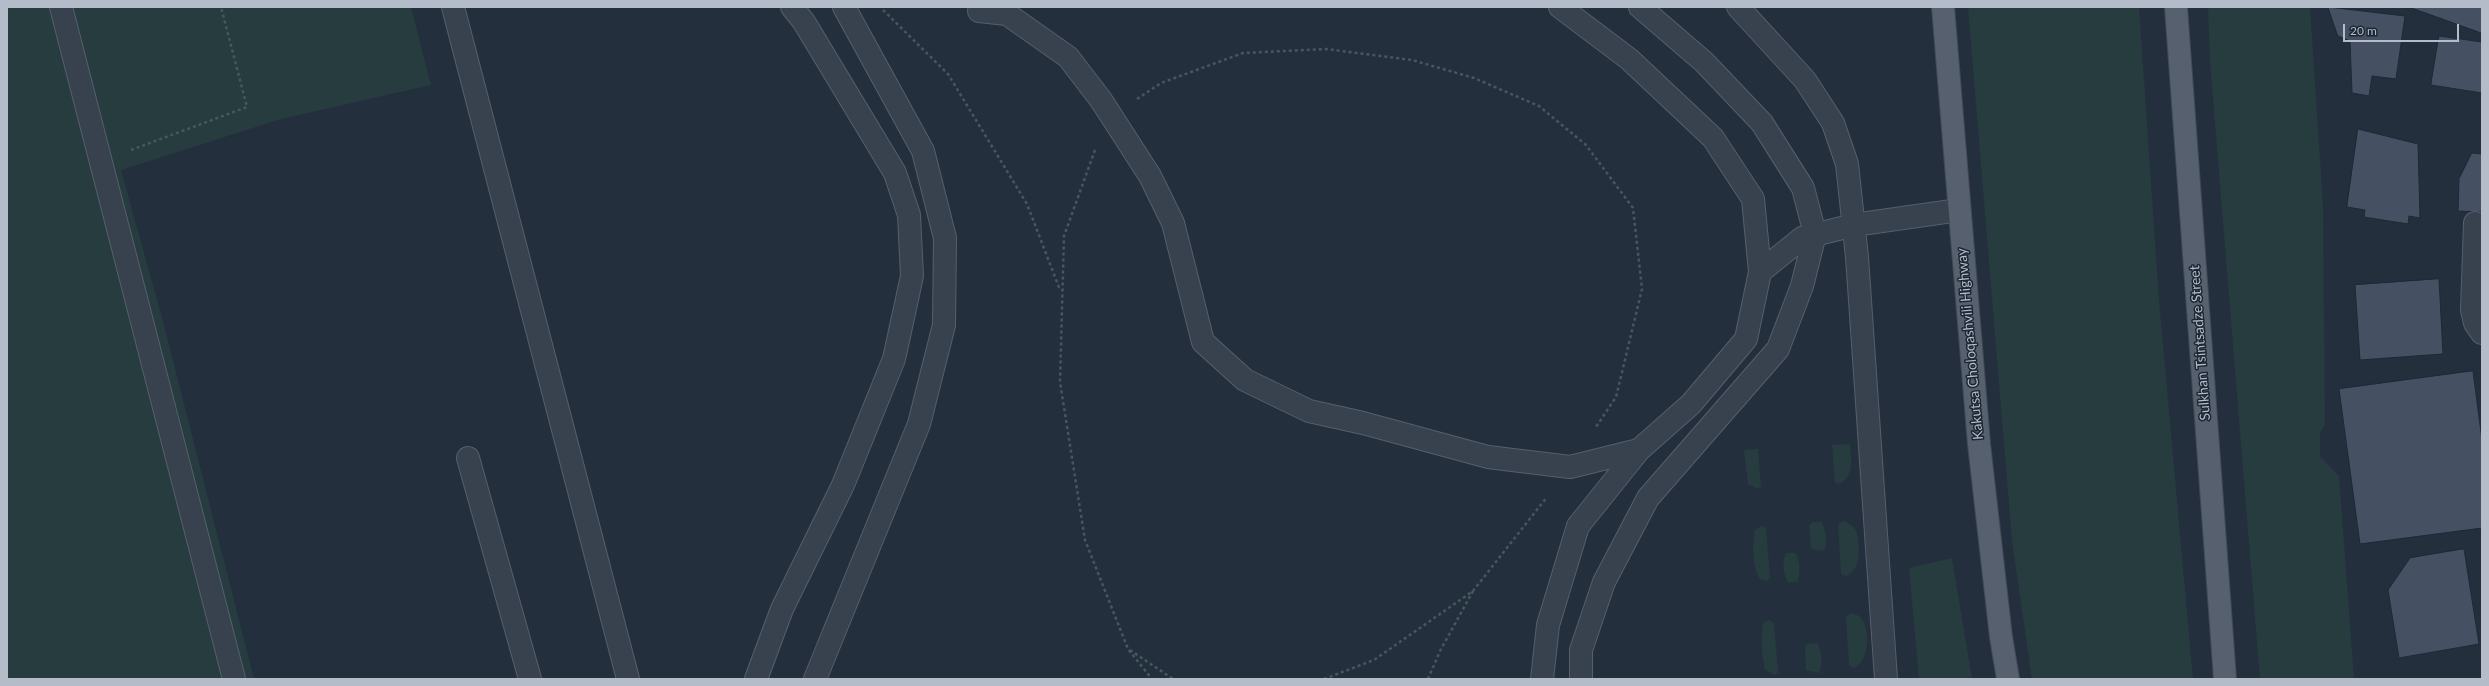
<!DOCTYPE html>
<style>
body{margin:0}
#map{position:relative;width:2489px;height:686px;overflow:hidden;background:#242f3e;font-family:Lato,sans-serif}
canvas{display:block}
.frame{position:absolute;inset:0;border:8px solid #b4bcc9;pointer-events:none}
.scale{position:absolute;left:2343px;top:24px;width:116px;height:18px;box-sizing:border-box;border:2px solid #b4bcc9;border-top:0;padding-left:5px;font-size:12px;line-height:14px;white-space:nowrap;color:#b4bcc9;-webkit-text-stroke:3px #1d2633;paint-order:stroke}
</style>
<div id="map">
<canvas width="2489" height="686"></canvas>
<div class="frame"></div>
<div class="scale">20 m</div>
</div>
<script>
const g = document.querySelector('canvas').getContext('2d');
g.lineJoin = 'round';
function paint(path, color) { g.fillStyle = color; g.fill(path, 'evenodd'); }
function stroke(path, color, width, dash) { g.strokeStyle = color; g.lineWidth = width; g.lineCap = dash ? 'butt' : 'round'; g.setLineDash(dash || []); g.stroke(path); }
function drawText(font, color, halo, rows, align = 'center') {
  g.font = font + ' Lato,sans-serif'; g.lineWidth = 3; g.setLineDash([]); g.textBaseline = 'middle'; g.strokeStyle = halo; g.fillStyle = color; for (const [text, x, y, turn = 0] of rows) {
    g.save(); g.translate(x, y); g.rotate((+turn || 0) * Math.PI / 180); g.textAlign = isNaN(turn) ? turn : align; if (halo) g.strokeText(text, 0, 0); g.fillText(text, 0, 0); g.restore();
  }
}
paint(new Path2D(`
 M 7,7 L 411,7 L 431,85 L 281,119 L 121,170 L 164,325 L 254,679 L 7,679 Z
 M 1968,7 L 2139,7 L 2159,300 L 2193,679 L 2032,679 L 2012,541 Z
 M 2208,7 L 2310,7 L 2323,205 L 2325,425 L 2320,433 L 2320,456 L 2339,476 L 2354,679 L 2260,679 L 2210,61 Z
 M 1850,444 C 1851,458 1855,479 1838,484 L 1835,482 L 1832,445 Z
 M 1758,449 L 1761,487 L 1757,489 L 1748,484 L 1744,450 Z
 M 1844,521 C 1849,523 1854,526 1856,531 C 1861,544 1861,571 1846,576 L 1841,574 L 1838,524 Z
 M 1812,522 L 1821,522 C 1826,528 1828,544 1824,551 L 1815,550 L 1811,548 L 1809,526 Z
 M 1761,526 L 1766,528 L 1770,578 L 1767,581 L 1761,580 C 1752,569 1752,543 1755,530 Z
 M 1786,553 L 1795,553 C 1800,559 1801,575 1797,582 L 1788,582 C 1783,576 1782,559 1786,553 Z
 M 1952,558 L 1972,679 L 1919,679 L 1909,568 Z
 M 1852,613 C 1858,615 1862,617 1864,623 C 1870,635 1868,663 1854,668 L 1849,666 L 1846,616 Z
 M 1769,620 L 1774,623 L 1778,672 L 1775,675 L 1765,670 C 1762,655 1760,638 1763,623 Z
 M 1817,643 C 1822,650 1823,666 1819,673 L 1806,670 L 1805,648 L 1807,644 Z`), '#263c3f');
const building = new Path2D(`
 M 2328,7 L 2405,16 L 2396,79 L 2372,76 L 2369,96 L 2352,93 L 2350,41 L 2338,36 Z
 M 2409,7 L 2482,7 L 2482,33 Z
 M 2439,36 L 2482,42 L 2482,93 L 2431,85 Z
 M 2358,129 L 2418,144 L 2420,218 L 2409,216 L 2408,224 L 2364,217 L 2365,210 L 2347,207 Z
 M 2472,153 L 2482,154 L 2482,212 L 2458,211 L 2459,179 Z
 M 2439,279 L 2443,354 L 2360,360 L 2355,285 Z
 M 2473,371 L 2482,440 L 2482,528 L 2360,544 L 2339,389 Z
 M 2464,549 L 2479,644 L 2399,658 L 2388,590 L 2410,558 Z`);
paint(building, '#455162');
stroke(building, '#1f2835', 1);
const minor = new Path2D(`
 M 61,7 L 234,679
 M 453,7 L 628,679
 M 1738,7 L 1805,80 L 1833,123 L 1847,164 L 1857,257 L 1886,679
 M 979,11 L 1007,14 L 1068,57 L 1101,100 L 1150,176 L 1173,223 L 1203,342 L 1245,380 L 1309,411 L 1363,423 L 1488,457 L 1570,467 L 1639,450
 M 2475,223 L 2472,310 L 2475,323 L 2482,333
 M 1760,272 L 1802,238 L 1854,225 L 1959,210
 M 468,458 L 530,679
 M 756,679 L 782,609 L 843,485 L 894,359 L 912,276 L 909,215 L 895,173 L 804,22 L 792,7
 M 815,679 L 919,424 L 944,325 L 945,238 L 923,151 L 844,7
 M 1542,679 L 1548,625 L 1578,526 L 1639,450 L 1691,404 L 1746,339 L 1760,272 L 1753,199 L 1713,138 L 1629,59 L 1560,7
 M 1581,679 L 1581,650 L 1604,582 L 1648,498 L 1778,349 L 1802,286 L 1815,234 L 1803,188 L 1762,123 L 1704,62 L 1640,7`);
const major = new Path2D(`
 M 1943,7 L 1979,444 L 2001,637 L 2008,679
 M 2176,7 L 2225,679`);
stroke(minor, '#565f6c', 24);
stroke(major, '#414a57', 24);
stroke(new Path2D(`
 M 883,10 L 948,74 L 1027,204 L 1060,290
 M 1137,99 L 1161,83 L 1243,53 L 1326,49 L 1412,60 L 1474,78 L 1539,106 L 1586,145 L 1633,208 L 1642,289 L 1616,397 L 1596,427
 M 131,150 L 247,107 L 221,7
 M 1095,150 L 1064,236 L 1060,382 L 1085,540 L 1128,649 L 1152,679
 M 1130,650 L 1173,679
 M 1324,679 L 1374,660 L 1473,591 L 1547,497
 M 1428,679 L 1440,651 L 1473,591`), '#44595c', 2.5, [3, 3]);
stroke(minor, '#38414e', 22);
stroke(major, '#56606e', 22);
drawText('14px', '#b4bcc9', '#1d2633', [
 ["Sulkhan Tsintsadze Street",2200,343,-94],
 ["Kakutsa Choloqashvili Highway",1970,344,-95]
]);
</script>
